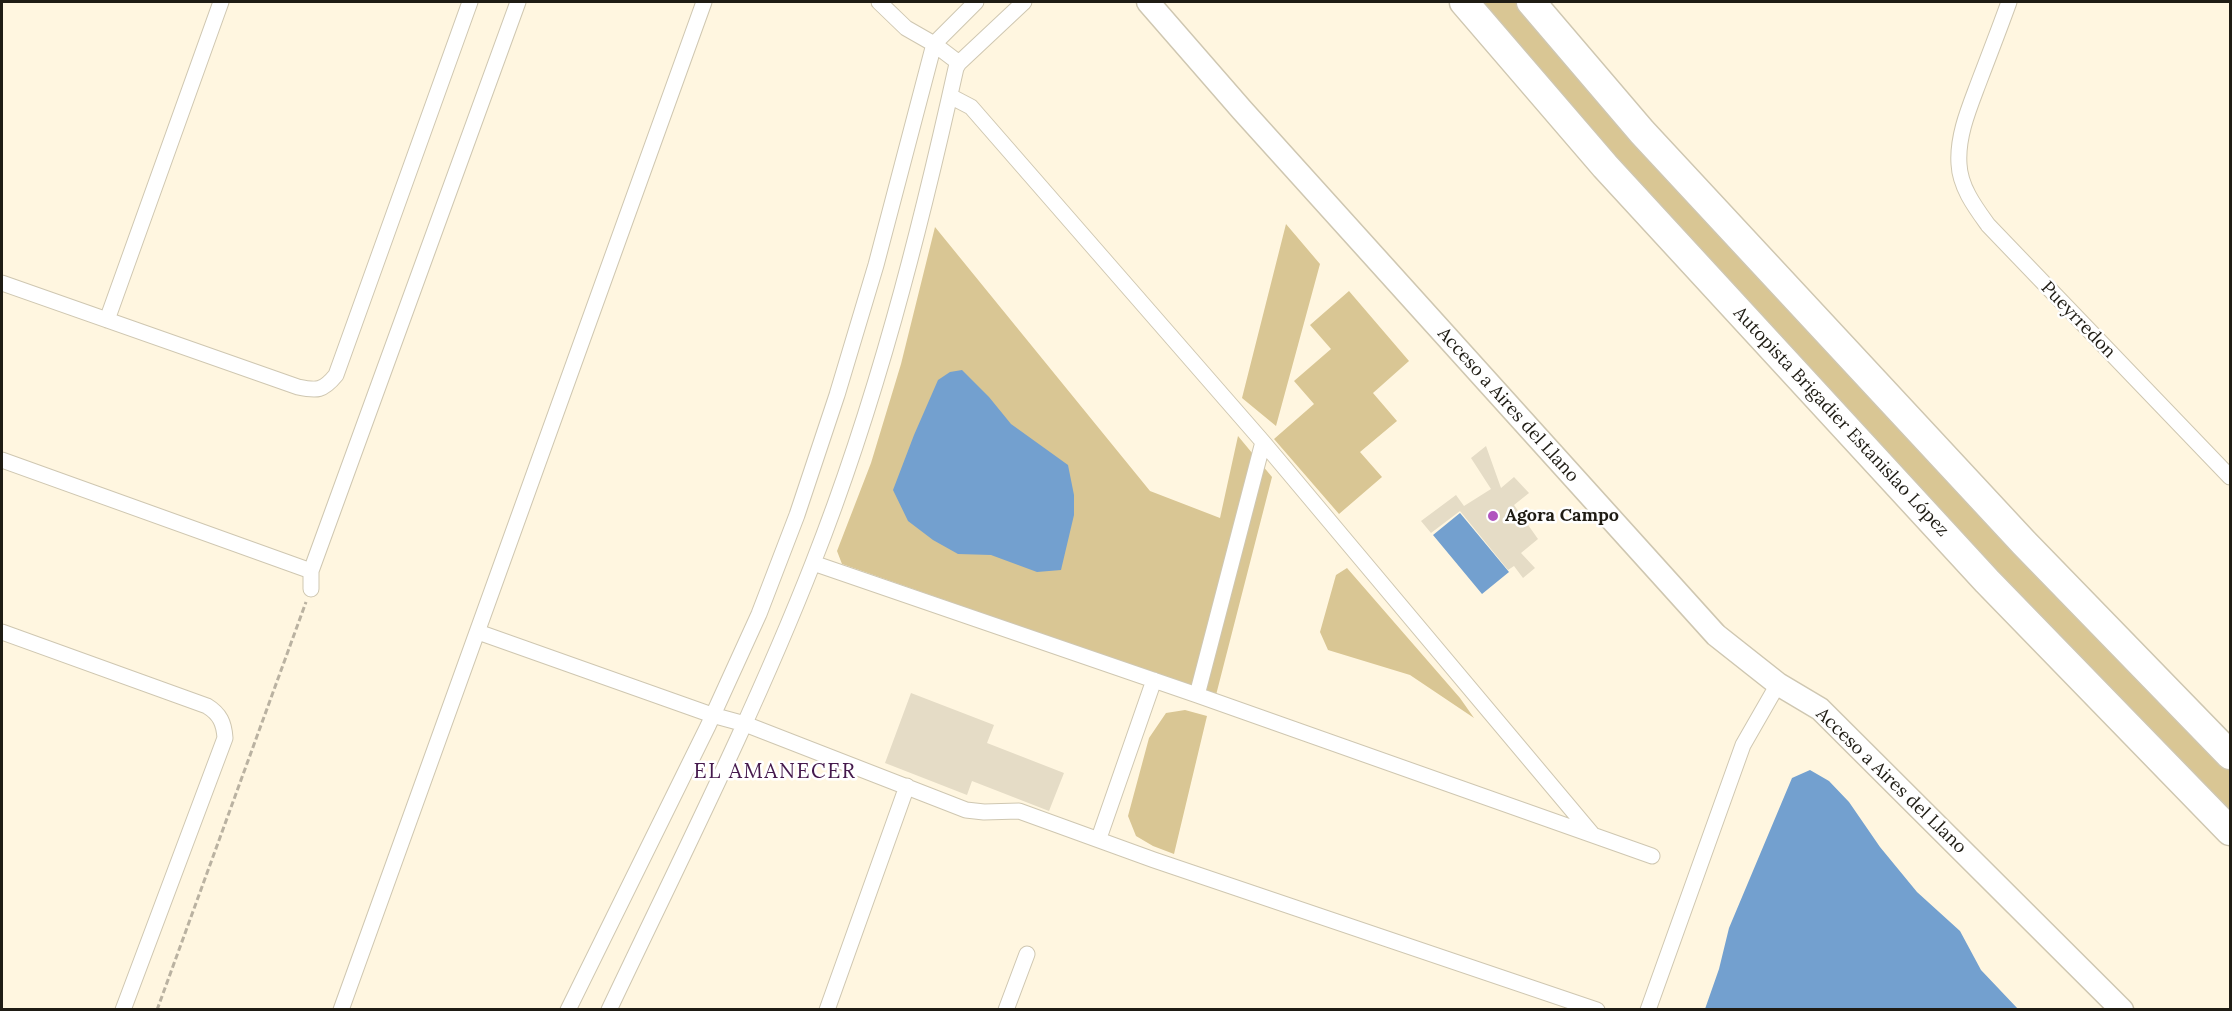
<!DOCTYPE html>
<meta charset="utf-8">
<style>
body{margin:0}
#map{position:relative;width:2232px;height:1011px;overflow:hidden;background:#fff6e0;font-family:Lora,serif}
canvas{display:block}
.frame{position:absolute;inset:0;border:3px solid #1f1c14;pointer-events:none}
</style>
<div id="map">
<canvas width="2232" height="1011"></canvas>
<div class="frame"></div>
</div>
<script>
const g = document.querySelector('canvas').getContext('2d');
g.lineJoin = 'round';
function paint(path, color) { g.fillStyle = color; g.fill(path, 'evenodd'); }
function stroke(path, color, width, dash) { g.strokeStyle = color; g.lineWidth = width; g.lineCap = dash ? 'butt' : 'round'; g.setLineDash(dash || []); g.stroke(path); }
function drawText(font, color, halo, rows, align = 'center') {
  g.font = font + ' Lora,serif'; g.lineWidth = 5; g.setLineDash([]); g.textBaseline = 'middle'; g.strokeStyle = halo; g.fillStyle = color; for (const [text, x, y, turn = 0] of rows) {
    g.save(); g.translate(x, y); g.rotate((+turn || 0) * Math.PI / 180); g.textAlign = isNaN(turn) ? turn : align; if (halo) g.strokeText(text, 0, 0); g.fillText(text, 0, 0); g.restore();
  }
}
paint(new Path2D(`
 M 1464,2 L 1531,2 L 2230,755 L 2230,831 Z
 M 1286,224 L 1320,264 L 1276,426 L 1242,398 Z
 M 935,227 L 1150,491 L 1220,518 L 1238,436 L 1272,477 L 1216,695 L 842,564 L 837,551 L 871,463 L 901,364 Z
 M 1349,291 L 1409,361 L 1373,393 L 1397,421 L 1360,452 L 1382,477 L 1339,514 L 1274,439 L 1314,404 L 1294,381 L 1331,349 L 1310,325 Z
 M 1347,568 L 1460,698 L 1474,718 L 1410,675 L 1328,650 L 1320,632 L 1336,575 Z
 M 1185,710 L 1207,716 L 1174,854 L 1153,846 L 1136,836 L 1128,816 L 1149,738 L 1166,713 Z`), '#d9c694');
paint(new Path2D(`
 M 962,370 L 989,397 L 1011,424 L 1068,465 L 1074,495 L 1074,515 L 1061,570 L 1037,572 L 991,555 L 958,554 L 933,540 L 908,521 L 893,490 L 914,435 L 938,380 L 950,372 Z
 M 1460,513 L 1509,572 L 1482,594 L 1433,535 Z
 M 1810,770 L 1829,781 L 1849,802 L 1880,847 L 1917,892 L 1960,931 L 1981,970 L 2018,1009 L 1705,1009 L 1719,969 L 1729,928 L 1792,778 Z`), '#73a0cf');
paint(new Path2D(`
 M 1486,446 L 1501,488 L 1514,477 L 1529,493 L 1514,505 L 1538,539 L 1521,553 L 1535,568 L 1523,578 L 1514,566 L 1508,570 L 1460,511 L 1431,533 L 1421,521 L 1456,495 L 1464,506 L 1491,489 L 1471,458 Z
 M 911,693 L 994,725 L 987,743 L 1064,773 L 1049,811 L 972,781 L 967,795 L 885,763 Z`), '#e5dcc6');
const street = new Path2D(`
 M 879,2 L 906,28 L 934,44 L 959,63
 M 2009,2 C 2000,27 1990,53 1980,79 C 1970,106 1957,135 1959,164 C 1960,187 1975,207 1988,225 L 2230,477
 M 950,96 L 971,107 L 1263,442 L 1593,835
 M 2,283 L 298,387 C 317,391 323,391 336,375 L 470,2
 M 107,320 L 221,2
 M 2,460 L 311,571
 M 813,563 L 1197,695 L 1652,856
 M 311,589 L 311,571 L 518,2
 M 2,632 L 207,706 C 220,714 224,723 225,738 L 123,1010
 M 478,632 L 712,715 L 745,724 L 966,810 L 984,812 L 1019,811 L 1154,860 L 1597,1010
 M 1197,695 L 1263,442
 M 1099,838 L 1154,680
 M 341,1010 L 704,2
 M 568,1010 L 708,726 L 759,614 L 797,515 L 837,395 L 876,265 L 934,44 L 976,2
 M 609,1010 C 679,862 753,716 813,563 C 876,403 919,235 956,68 L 959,63 L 1024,2
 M 827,1010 L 907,786
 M 1006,1010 L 1027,954
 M 1648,1010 L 1743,745 L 1778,684`);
const secondary = new Path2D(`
 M 1148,2 L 1242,110 L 1716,635 L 1778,684 L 1820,709 L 2122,1010`);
const highway = new Path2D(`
 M 1464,2 L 1605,166 L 1987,581 L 2230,831
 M 1531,2 L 1642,132 L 2024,543 L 2230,755`);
stroke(street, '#cfc7b1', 17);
stroke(secondary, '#cfc7b1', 25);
stroke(highway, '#cfc7b1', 31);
stroke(new Path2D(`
 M 157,1010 L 306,602`), '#bab2a1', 3, [6, 3]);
stroke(street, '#fff', 15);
stroke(secondary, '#fff', 22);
stroke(highway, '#fff', 28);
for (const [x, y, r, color] of [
 [1493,516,6,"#b054be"]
]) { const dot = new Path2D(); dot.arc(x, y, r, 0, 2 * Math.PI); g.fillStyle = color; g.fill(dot); stroke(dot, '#fff', 2); }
drawText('18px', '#1f1c14', '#fff', [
 ["Pueyrredon",2078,320,46],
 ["Acceso a Aires del Llano",1508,405,48],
 ["Autopista Brigadier Estanislao López",1841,422,47],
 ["Acceso a Aires del Llano",1891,781,44]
]);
drawText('bold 18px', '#1f1c14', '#fff', [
 ["Agora Campo",1505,516]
], 'left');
g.letterSpacing = '1.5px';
drawText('21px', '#45194c', '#fff', [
 ["EL AMANECER",775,772]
]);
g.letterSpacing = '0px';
</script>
